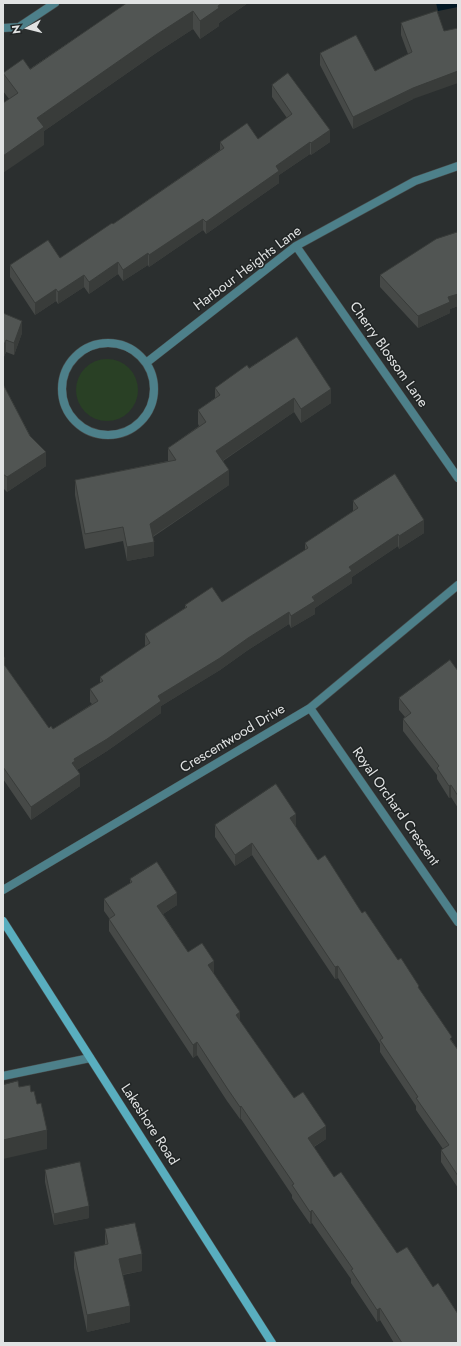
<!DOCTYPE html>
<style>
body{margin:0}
#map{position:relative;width:461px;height:1346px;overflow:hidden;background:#2b2f2f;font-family:Jost,sans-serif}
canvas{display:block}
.frame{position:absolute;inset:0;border:4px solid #e1e3e3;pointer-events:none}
.north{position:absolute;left:8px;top:8px;width:40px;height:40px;-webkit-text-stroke:3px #212525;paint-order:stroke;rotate:263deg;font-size:11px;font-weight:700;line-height:16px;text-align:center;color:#e1e3e3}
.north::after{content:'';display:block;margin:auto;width:14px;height:18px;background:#e1e3e3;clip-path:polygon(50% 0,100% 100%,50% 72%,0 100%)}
</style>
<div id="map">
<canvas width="461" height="1346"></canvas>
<div class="frame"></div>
<div class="north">N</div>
</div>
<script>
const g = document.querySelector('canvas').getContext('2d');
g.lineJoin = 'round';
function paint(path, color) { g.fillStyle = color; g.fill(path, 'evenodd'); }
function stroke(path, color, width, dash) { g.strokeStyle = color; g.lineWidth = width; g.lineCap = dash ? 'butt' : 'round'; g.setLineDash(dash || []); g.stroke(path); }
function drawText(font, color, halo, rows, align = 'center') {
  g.font = font + ' Jost,sans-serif'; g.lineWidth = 3; g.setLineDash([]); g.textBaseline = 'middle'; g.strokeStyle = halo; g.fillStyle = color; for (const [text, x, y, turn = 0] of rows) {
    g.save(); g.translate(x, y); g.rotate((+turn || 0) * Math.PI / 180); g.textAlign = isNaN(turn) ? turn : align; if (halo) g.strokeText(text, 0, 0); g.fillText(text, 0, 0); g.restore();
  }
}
paint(new Path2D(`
 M76 390a31 31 0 1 1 62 0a31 31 0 1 1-62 0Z`), '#294025');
paint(new Path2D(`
 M 436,3 L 458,3 L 458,7 L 438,11 Z`), '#021825');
const lane = new Path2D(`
 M 3,28 L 19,27 L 55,3
 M 3,1076 L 90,1058`);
const street = new Path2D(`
 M 296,246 L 458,478
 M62 389a46 46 0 1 1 92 0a46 46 0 1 1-92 0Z
 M 146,363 L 296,246 L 415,181 L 458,166
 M 310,708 L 458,922
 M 3,890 L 310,708 L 458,585`);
const secondary = new Path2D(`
 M 3,921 L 272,1343`);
stroke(lane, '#484c4c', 9);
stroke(street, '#484c4c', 9);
stroke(secondary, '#484c4c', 9);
stroke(lane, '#4d808a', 8);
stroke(street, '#4d808a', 8);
stroke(secondary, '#59aebf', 8);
paint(new Path2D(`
 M 127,3 L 248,3 L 219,23 L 219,26 L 200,39 L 193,29 L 156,53 L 44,131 L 44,145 L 3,91 L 3,73 L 30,69 Z
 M 437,11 L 413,99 L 353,129 L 320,65 L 320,53 L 375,71 L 408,54 L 401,35 L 401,23 Z
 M 272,85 L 330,142 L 311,155 L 310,154 L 279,175 L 279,183 L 206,234 L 203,230 L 149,267 L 148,265 L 123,281 L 118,274 L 89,294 L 84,287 L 58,304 L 56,301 L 35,315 L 10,277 L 10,265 L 60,258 L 113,224 L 220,150 L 220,142 L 258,139 L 287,118 L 272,97 Z
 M 458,232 L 458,306 L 450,309 L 450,313 L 418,328 L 380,287 L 380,275 Z
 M 3,313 L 22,333 L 14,355 L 6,352 L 3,359 Z
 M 249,368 L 331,403 L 301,423 L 294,412 L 223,461 L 229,485 L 153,537 L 154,556 L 127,561 L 123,541 L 85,549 L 75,495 L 75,480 L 168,461 L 168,448 L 199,426 L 198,424 L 198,410 L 215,398 L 215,388 Z
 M 3,384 L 46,466 L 7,492 L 3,488 Z
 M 353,501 L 424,533 L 399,549 L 398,546 L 352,577 L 352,583 L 315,608 L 315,614 L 291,628 L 289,624 L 248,650 L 220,670 L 161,706 L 161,713 L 107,751 L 77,770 L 80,786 L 31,820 L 3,779 L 3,655 L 5,666 L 49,728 L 53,729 L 92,704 L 90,702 L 90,689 L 100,683 L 100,677 L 145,647 L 145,634 L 185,608 L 185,605 L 222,602 L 305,550 L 305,543 L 353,511 Z
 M 458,671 L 458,808 L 451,797 L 449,798 L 437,779 L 437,775 L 403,731 L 403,719 L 405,717 L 399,710 L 399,698 Z
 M 215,825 L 296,826 L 295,826 L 318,860 L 362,913 L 398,960 L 419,990 L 458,1050 L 458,1188 L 441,1162 L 441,1150 L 443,1149 L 416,1110 L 416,1106 L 380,1052 L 380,1044 L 338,978 L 335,979 L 252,855 L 235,866 L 215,837 Z
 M 130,879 L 177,905 L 163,914 L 188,952 L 214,973 L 214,974 L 240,1021 L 294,1098 L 326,1139 L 314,1147 L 334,1177 L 458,1343 L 394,1343 L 380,1320 L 377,1322 L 351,1283 L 351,1279 L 312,1223 L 310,1224 L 292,1198 L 292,1195 L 241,1119 L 240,1119 L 227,1101 L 197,1055 L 193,1058 L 109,931 L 109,918 L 104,911 L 104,899 L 130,883 Z
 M 45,1170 L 89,1218 L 54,1225 L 45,1182 Z
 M 105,1229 L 142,1271 L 123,1275 L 130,1322 L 87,1332 L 74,1268 L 74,1252 L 105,1245 Z`), '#464947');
paint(new Path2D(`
 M 222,3 L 248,3 L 219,23 L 219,26 L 200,39 L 200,21 Z
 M 193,11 L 193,29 L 156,53 L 44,131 L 44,145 L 3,173 L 3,156 L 37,118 L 156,35 Z
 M 458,71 L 458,83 L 413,99 L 353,129 L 353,117 L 413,88 Z
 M 330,130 L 330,142 L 311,155 L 311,143 Z
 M 310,142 L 310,154 L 279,175 L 279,183 L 206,234 L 206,222 L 276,166 Z
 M 203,219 L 203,230 L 149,267 L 149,255 Z
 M 148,253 L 148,265 L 123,281 L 123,270 Z
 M 118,262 L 118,274 L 89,294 L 89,282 Z
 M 84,275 L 84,287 L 58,304 L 58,292 Z
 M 56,289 L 56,301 L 35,315 L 35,303 Z
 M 458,294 L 458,306 L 450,309 L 450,313 L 418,328 L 418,316 L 448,297 Z
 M 22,321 L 22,333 L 14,355 L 14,343 Z
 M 6,340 L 6,352 L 3,359 L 3,347 Z
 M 331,389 L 331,403 L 301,423 L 301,409 Z
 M 294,398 L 294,412 L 216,465 L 216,451 Z
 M 46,452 L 46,466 L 7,492 L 7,477 Z
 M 229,470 L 229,485 L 150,538 L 150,524 Z
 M 424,520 L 424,533 L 399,549 L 399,536 Z
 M 398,534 L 398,546 L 352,577 L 352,583 L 315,608 L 315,614 L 291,628 L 291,616 L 349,567 Z
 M 154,542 L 154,556 L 127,561 L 127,547 Z
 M 289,612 L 289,624 L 248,650 L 220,670 L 161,706 L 161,713 L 107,751 L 75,771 L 72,763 L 74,759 L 158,696 Z
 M 5,659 L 5,671 L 3,673 L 3,660 Z
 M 80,774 L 80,786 L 31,820 L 31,807 Z
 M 451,785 L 451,797 L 449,798 L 449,786 Z
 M 296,814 L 296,826 L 290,830 L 290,818 Z
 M 252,843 L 252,855 L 235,866 L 235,855 Z
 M 177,893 L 177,905 L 157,918 L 157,906 Z
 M 214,961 L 214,973 L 208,977 L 208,965 Z
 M 338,966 L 338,978 L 335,979 L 335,967 Z
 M 240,1012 L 240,1024 L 236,1015 Z
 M 197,1042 L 197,1055 L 193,1058 L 193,1045 Z
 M 241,1106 L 241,1119 L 240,1119 L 240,1107 Z
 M 326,1126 L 326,1139 L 308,1150 L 308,1138 Z
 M 47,1130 L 47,1149 L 3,1159 L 3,1140 Z
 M 89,1206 L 89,1218 L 54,1225 L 54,1214 Z
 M 312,1210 L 312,1223 L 310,1224 L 310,1212 Z
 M 142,1254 L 142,1271 L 119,1275 L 119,1259 Z
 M 130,1306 L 130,1322 L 87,1332 L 87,1315 Z
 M 380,1308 L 380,1320 L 377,1322 L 377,1310 Z`), '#393c3a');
const building = new Path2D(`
 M 127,3 L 222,3 L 218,6 L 219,8 L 200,21 L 193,11 L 156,35 L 37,118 L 44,127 L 3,156 L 3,103 L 18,93 L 3,73 L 23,59 L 30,69 Z
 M 437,11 L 444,31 L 458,28 L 458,71 L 413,88 L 353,117 L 320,53 L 356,35 L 375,71 L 412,52 L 401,23 Z
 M 288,73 L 330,130 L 311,143 L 310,142 L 276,166 L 279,171 L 206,222 L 203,219 L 149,255 L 148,253 L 123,270 L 118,262 L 89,282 L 84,275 L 58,292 L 56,289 L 35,303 L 10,265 L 48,240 L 60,258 L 112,223 L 113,224 L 224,148 L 220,142 L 247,123 L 258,139 L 292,114 L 272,85 Z
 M 458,232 L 458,294 L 448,297 L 450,302 L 418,316 L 380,275 L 436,239 Z
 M 3,313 L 22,321 L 14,343 L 6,340 L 3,347 Z
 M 297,337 L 331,389 L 301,409 L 294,398 L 216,451 L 229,470 L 150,524 L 154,542 L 127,547 L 123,527 L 85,534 L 75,480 L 176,460 L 168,448 L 206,422 L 198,410 L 220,395 L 215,388 L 247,365 L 249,368 Z
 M 3,384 L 30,436 L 46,452 L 7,477 L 3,474 Z
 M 395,474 L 424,520 L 399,536 L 398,534 L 349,567 L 352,571 L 312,597 L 315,601 L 291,616 L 289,612 L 248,638 L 220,658 L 158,696 L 161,701 L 107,739 L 74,759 L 75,761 L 72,763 L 80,774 L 31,807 L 3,767 L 3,663 L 49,728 L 51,726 L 53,729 L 98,701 L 90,689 L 103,681 L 100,677 L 150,643 L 145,634 L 187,607 L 185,605 L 212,587 L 222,602 L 308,548 L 305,543 L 358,508 L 353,501 Z
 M 3,655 L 5,659 L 3,660 Z
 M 450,660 L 458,671 L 458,796 L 451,785 L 449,786 L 437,768 L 439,766 L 403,719 L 411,713 L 399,698 Z
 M 276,784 L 296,814 L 290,818 L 318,860 L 325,855 L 362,913 L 365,911 L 398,960 L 401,958 L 419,986 L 418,987 L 452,1037 L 450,1039 L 458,1050 L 458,1176 L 441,1150 L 449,1145 L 416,1098 L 418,1097 L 380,1040 L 383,1038 L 338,966 L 335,967 L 252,843 L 235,855 L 215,825 Z
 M 157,862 L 177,893 L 157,906 L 188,952 L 202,943 L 214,961 L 208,965 L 240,1012 L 236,1015 L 294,1098 L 303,1092 L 326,1126 L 308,1138 L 334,1177 L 341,1172 L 397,1253 L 407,1247 L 433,1287 L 438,1283 L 458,1314 L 458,1343 L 402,1343 L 380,1308 L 377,1310 L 351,1270 L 353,1269 L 312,1210 L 310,1212 L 292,1185 L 294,1184 L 241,1106 L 240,1107 L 227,1088 L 197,1042 L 193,1045 L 109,919 L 115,915 L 104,899 L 132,882 L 130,879 Z
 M 18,1081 L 19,1087 L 30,1085 L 31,1092 L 34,1091 L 37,1104 L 41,1103 L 47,1130 L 3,1140 L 3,1085 Z
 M 80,1162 L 89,1206 L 54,1214 L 45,1170 Z
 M 135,1223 L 142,1254 L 119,1259 L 130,1306 L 87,1315 L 74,1252 L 108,1244 L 105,1229 Z`);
paint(building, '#515553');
stroke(building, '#393c3a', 1);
drawText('14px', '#e1e3e3', '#212525', [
 ["Harbour Heights Lane",248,269,-37],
 ["Cherry Blossom Lane",388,355,55],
 ["Crescentwood Drive",233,739,-31],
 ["Royal Orchard Crescent",395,807,55],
 ["Lakeshore Road",149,1125,57]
]);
</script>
